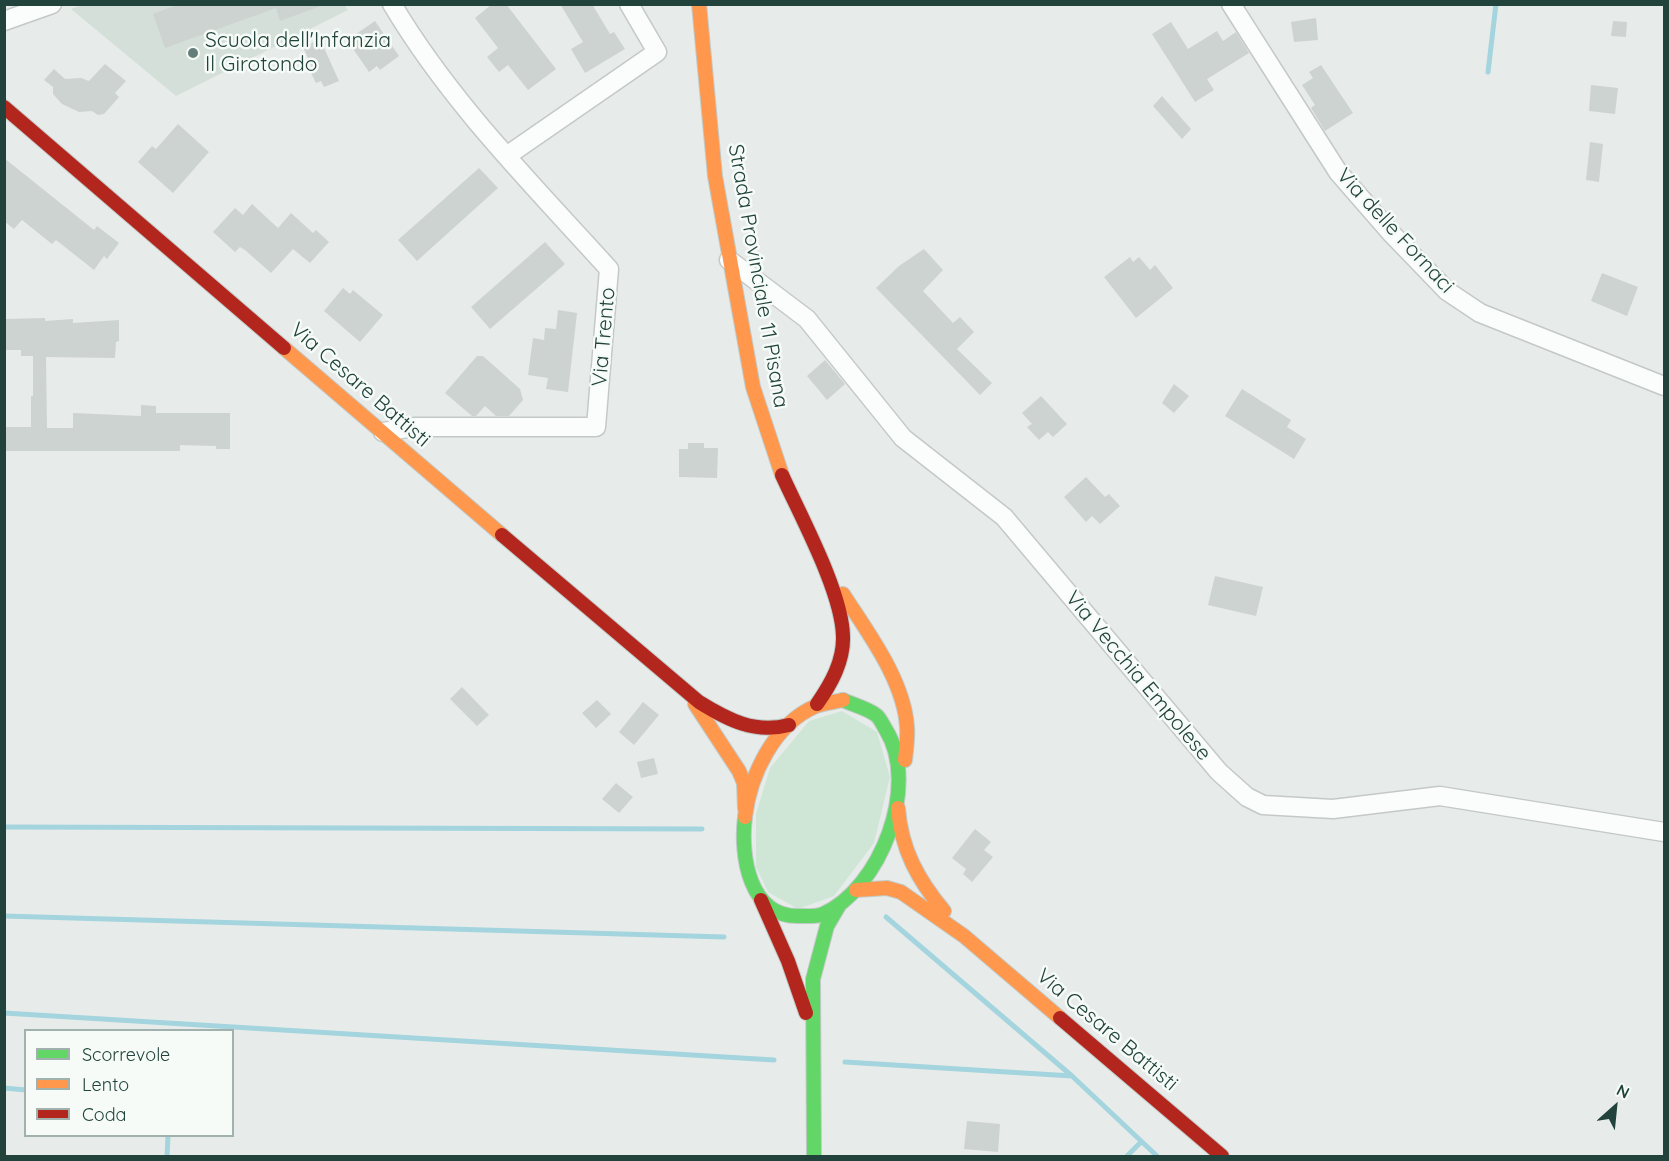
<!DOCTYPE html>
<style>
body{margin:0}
#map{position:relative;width:1669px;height:1161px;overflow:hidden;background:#e7ecea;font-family:Quicksand,sans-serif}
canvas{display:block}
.frame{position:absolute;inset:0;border:6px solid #21433c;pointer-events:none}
.legend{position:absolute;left:24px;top:1029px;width:210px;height:108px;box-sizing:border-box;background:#f6fbf8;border:2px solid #a1b1ad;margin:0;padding:8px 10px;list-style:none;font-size:18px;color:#21433c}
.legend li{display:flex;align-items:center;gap:12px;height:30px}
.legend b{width:30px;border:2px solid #a1b1ad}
.north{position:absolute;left:1585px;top:1077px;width:60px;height:60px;-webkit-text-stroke:4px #f6fbf8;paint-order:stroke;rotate:27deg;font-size:16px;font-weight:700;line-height:24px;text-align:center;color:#21433c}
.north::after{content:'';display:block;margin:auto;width:21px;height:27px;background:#21433c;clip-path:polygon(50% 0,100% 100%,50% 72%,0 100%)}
</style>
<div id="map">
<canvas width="1669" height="1161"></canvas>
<div class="frame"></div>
<ul class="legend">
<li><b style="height:8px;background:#63d668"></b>Scorrevole</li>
<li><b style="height:8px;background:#ff974d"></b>Lento</li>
<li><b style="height:8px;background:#b3261e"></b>Coda</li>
</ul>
<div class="north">N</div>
</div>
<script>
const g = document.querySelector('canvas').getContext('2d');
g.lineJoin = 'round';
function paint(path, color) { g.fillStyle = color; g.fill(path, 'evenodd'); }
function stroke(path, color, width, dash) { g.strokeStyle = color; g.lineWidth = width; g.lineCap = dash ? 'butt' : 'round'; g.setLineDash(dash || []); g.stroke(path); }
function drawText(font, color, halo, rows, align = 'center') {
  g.font = font + ' Quicksand,sans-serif'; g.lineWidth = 5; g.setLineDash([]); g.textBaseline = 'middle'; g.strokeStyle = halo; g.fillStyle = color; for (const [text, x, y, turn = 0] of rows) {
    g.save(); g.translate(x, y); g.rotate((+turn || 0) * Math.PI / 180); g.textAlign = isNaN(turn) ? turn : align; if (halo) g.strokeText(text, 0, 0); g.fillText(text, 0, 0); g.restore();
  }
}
paint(new Path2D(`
 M 85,4 L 344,4 L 348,10 L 176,96 L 71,9 Z`), '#d4dfda');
paint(new Path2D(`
 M 842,711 L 877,732 L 890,777 L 874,843 L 834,896 L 798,909 L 768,892 L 756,867 L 756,814 L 770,768 L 809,721 Z`), '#cfe6d7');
stroke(new Path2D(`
 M 1488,72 L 1496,4
 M 4,827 L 702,829
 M 4,916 L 724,937
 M 886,917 L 1072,1076 L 1157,1156
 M 4,1013 L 774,1060
 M 845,1062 L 1072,1076
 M 4,1088 L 26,1090
 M 167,1156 L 168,1136
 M 1127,1156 L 1141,1142`), '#a4d4de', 5);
paint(new Path2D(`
 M 179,4 L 320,4 L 321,6 L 280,21 L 276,8 L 165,48 L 153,14 Z
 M 492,4 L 506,4 L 556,69 L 528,90 L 508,65 L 499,72 L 487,57 L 498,48 L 475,18 Z
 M 560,4 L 592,4 L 610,34 L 614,32 L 625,49 L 585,73 L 571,49 L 583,42 Z
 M 1316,18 L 1318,40 L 1294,42 L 1291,22 Z
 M 375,21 L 399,56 L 380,70 L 377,66 L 369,72 L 349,43 L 358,37 L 356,34 Z
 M 1613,21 L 1627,22 L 1626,37 L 1611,36 Z
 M 1171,22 L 1188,49 L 1217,31 L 1223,41 L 1236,32 L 1249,53 L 1207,79 L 1214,90 L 1195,102 L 1152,34 Z
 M 320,39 L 339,81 L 324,87 L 321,81 L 316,83 L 309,69 L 312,67 L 303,47 Z
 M 105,64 L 126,81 L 115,93 L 119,97 L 104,114 L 98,115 L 92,111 L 79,112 L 62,104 L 53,94 L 53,87 L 44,80 L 54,69 L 65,79 L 81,78 L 89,81 Z
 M 1321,65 L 1353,113 L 1325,131 L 1311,108 L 1315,105 L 1302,85 L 1313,78 L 1309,72 Z
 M 1591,85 L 1618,88 L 1615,114 L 1589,111 Z
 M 1162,96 L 1191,129 L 1182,139 L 1153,106 Z
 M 178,124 L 209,152 L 173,193 L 138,162 L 152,146 L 156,149 Z
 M 1590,142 L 1603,144 L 1599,182 L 1586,180 Z
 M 4,158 L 94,230 L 97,226 L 119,243 L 107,259 L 104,256 L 94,270 L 56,240 L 52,244 L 22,220 L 14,229 L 4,221 Z
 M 479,168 L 498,188 L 417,261 L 398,240 Z
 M 252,204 L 278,228 L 291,213 L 313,233 L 316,230 L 329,242 L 310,263 L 293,249 L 271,273 L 245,250 L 240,247 L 235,252 L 213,232 L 235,208 L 243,215 Z
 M 545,242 L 565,264 L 490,329 L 471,307 Z
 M 924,249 L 943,270 L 923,291 L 953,323 L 960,317 L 974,332 L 957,349 L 992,383 L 980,395 L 876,288 L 899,266 Z
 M 1130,257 L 1133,262 L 1139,257 L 1150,270 L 1155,265 L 1173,288 L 1136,318 L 1104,277 Z
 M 1602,273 L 1638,287 L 1627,316 L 1591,301 Z
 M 343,288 L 350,294 L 353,290 L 383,315 L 360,342 L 324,311 Z
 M 558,310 L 577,313 L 568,392 L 546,389 L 548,378 L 528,375 L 533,338 L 544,340 L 545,328 L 556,329 Z
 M 45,318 L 45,321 L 73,319 L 73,323 L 119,320 L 119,341 L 116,342 L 115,358 L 46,357 L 47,428 L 73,428 L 73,413 L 141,416 L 141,405 L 156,406 L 156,413 L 230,413 L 230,449 L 216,449 L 216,446 L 180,445 L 180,451 L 4,451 L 4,427 L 31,427 L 31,396 L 33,396 L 33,356 L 21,356 L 21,350 L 4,350 L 4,319 Z
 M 477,356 L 483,356 L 520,389 L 523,400 L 509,416 L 496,416 L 485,406 L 476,416 L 472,416 L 445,393 Z
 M 825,360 L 845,384 L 827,400 L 807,376 Z
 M 1174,384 L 1189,396 L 1174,413 L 1162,403 Z
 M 1242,389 L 1291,420 L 1287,427 L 1306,439 L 1294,459 L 1225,416 Z
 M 1041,396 L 1067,424 L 1053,437 L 1048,432 L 1039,440 L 1027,427 L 1032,424 L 1022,413 Z
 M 688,443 L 704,443 L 704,448 L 718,448 L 717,478 L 679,477 L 679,449 L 688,449 Z
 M 1086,477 L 1105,497 L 1109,494 L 1120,506 L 1100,524 L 1092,516 L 1086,522 L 1064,497 Z
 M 1215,576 L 1263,587 L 1256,616 L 1208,605 Z
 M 462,687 L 489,715 L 477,726 L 450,699 Z
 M 597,700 L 611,714 L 596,728 L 582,713 Z
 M 643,702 L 659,715 L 634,745 L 619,732 Z
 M 654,758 L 658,774 L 641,778 L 637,762 Z
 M 616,783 L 633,797 L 619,813 L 602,799 Z
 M 975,829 L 991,842 L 984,850 L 993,857 L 972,882 L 963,874 L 966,869 L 952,858 Z
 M 967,1121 L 1000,1124 L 998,1152 L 964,1149 Z`), '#cdd3d1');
const street = new Path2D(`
 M 1231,4 L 1338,172 L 1392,234 L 1447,291 L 1480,313 L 1664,386
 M 4,21 L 52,4
 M 508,155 L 657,52 L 629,4
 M 729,260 L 807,319 L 903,438 L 1004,517 L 1219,772 L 1247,797 L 1263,805 L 1333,809 L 1440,796 L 1664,832
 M 383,432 L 414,427 L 596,427 L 609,269 C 533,185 450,102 392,4`);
const fast = new Path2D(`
 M 745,817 C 740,855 749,919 801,916 C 808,916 817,917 823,914 C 881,888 920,785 886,730 C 883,725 880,718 876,715 C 867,708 853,705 843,700
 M 814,1156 L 813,979 L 827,926 L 840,904`);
const slow = new Path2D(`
 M 699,4 L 715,176 L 753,387 L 782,475
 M 284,348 L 502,535
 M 843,594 C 868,633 904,680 907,727 C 908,738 906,749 905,760
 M 695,704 L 739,771 L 744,783 L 745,809
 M 898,808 C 901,849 918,880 944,911
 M 745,817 C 750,775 774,724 816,706 C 824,703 834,702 843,700
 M 856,890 L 887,888 L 901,892 L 964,936 L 1060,1018`);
const jam = new Path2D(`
 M 4,107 L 284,348
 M 782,475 C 801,517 842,592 843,636 C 844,661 831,684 817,704
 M 502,535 L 699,702 C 728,720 755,734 789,725
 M 761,900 L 788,961 L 806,1013
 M 1060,1018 L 1222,1156`);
stroke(street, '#c4c9c7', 21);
stroke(fast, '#c2cac7', 16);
stroke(slow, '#c2cac7', 16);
stroke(jam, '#c2cac7', 16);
stroke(street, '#fbfcfc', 18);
stroke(fast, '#63d668', 14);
stroke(slow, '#ff974d', 14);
stroke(jam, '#b3261e', 14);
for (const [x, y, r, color] of [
 [193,53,6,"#667e79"]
]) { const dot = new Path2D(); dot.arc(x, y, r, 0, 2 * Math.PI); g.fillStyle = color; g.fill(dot); stroke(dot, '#f6fbf8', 2); }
drawText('21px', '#21433c', '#f6fbf8', [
 ["Scuola dell'Infanzia",205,41],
 ["Il Girotondo",205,65]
], 'left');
drawText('21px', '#21433c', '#f6fbf8', [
 ["Via delle Fornaci",1395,231,47],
 ["Strada Provinciale 11 Pisana",758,276,80],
 ["Via Trento",604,337,-85],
 ["Via Cesare Battisti",360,385,41],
 ["Via Vecchia Empolese",1138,676,50],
 ["Via Cesare Battisti",1107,1030,40]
]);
</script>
